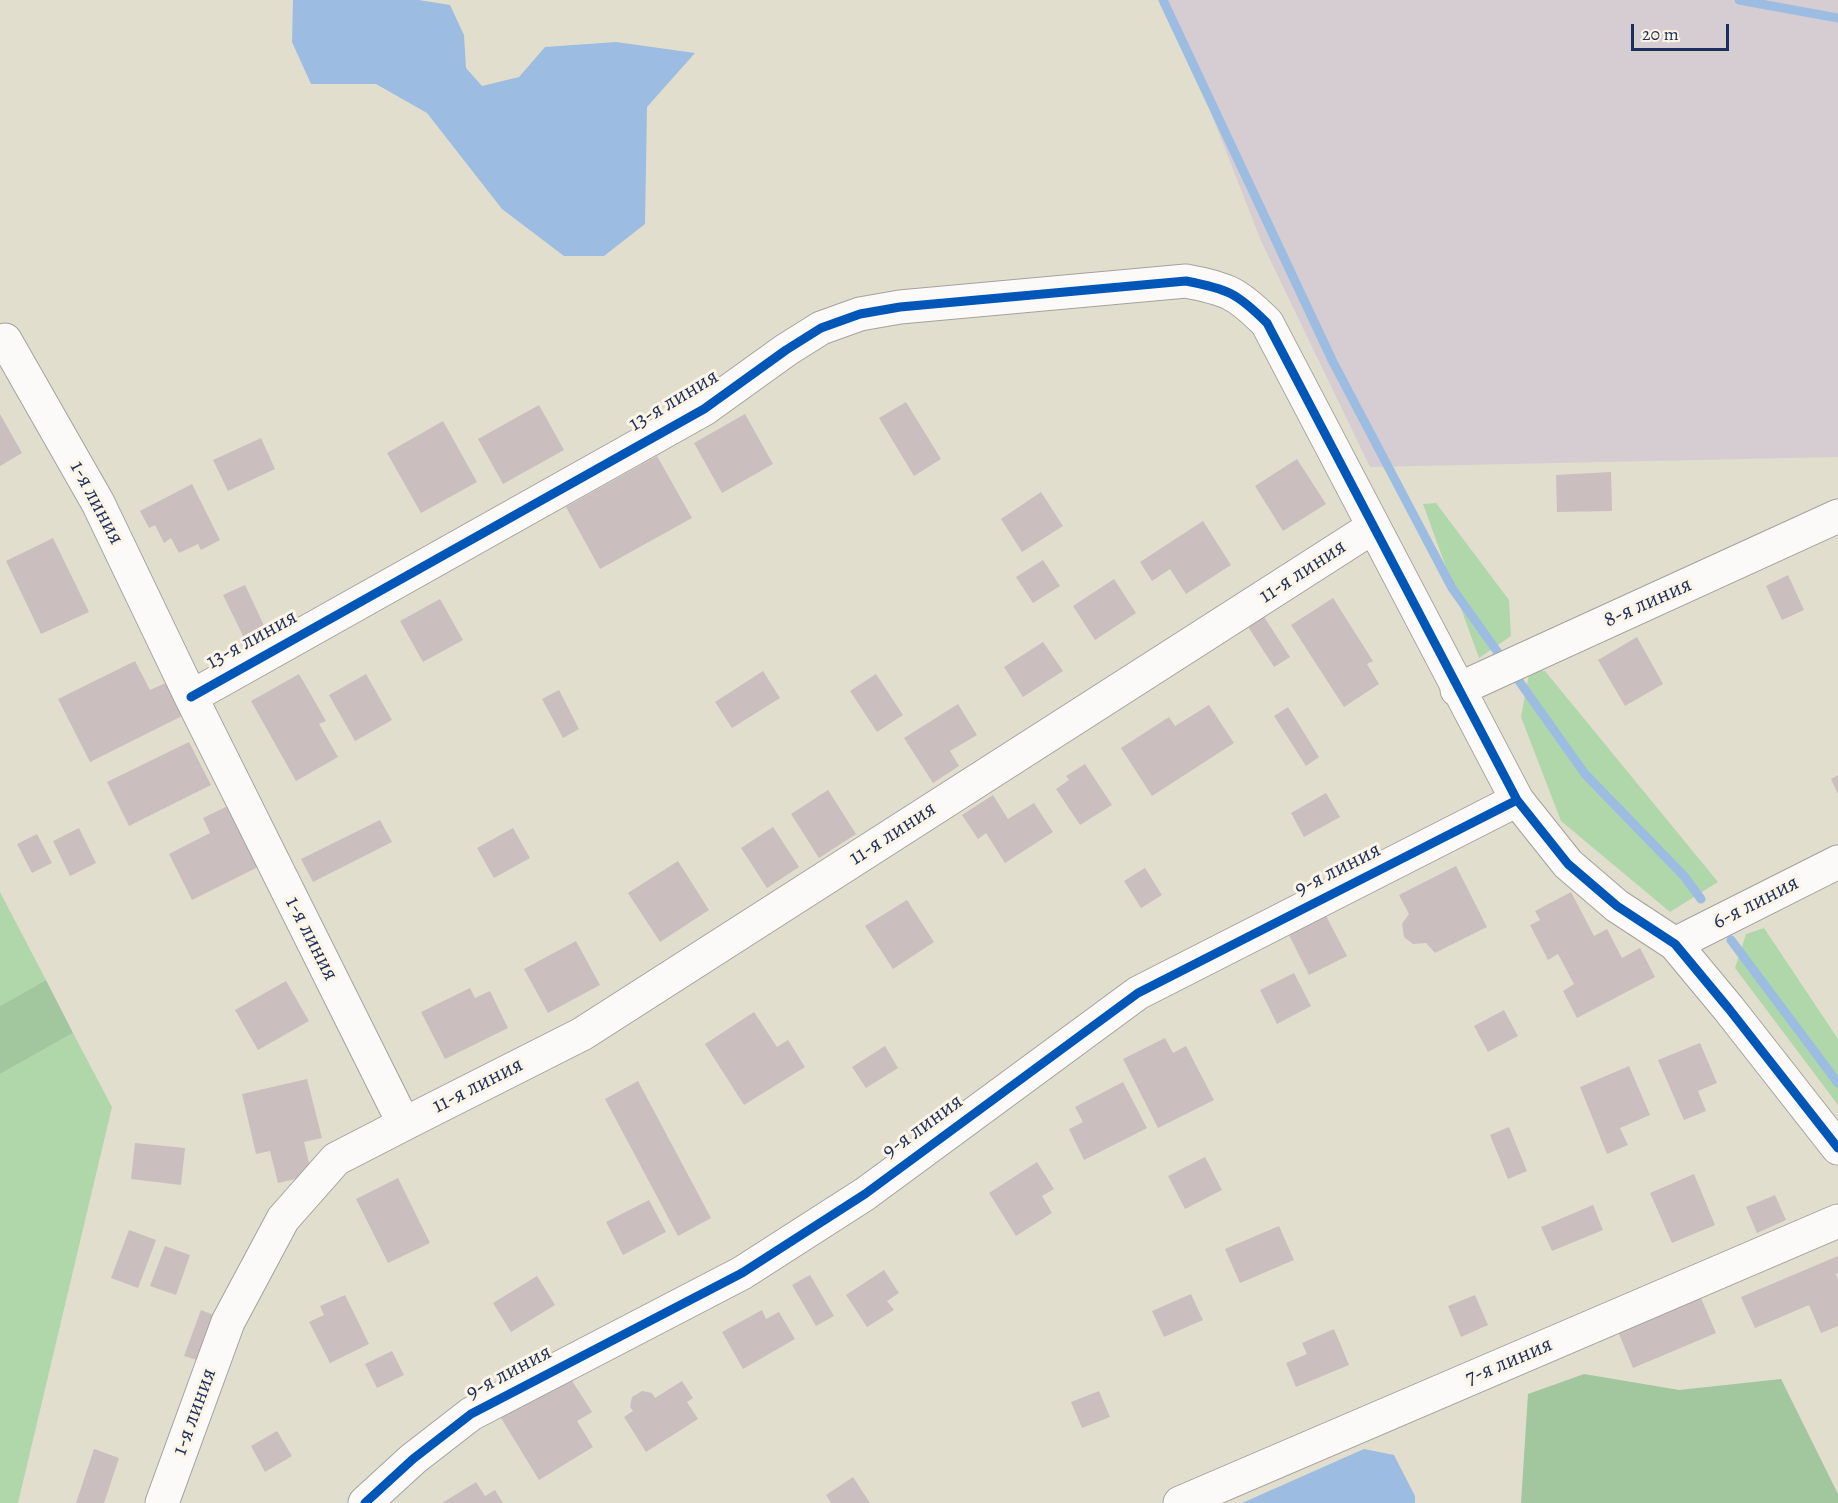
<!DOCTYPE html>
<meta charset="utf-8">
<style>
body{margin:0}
#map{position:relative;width:1838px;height:1503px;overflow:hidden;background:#e2decd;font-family:Alegreya,serif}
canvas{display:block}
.scale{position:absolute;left:1631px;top:24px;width:98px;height:27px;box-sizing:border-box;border:3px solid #1b2f5e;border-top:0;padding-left:8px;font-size:18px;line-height:21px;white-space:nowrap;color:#1b2f5e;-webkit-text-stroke:4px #fcf5e5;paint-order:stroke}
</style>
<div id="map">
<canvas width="1838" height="1503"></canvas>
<div class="scale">20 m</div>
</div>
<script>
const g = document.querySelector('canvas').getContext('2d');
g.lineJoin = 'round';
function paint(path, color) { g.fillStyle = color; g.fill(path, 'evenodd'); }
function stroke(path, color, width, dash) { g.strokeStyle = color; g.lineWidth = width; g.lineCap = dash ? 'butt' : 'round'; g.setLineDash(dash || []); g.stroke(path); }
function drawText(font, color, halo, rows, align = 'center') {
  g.font = font + ' Alegreya,serif'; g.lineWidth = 6; g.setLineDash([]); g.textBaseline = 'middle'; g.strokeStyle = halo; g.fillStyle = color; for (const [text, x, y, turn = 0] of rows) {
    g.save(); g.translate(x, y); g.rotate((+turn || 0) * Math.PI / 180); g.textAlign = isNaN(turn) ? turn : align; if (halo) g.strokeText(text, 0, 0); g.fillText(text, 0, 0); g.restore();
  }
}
paint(new Path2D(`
 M 1167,0 L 1838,0 L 1838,457 L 1370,467 L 1261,241 Z`), '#d5cdd1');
paint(new Path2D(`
 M 1436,503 L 1509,600 L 1511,636 L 1479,658 L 1423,504 Z
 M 1530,669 L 1545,671 L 1718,882 L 1670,912 L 1561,821 L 1521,717 Z
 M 0,892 L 46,980 L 0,1006 Z
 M 1764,928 L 1838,1039 L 1838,1105 L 1735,968 L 1746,934 Z
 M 73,1033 L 112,1107 L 18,1503 L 0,1503 L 0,1074 Z`), '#b0d7aa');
paint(new Path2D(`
 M 46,980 L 73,1033 L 0,1074 L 0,1006 Z
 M 1584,1374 L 1679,1390 L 1781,1379 L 1838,1494 L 1838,1503 L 1521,1503 L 1528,1394 Z`), '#a2c69e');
paint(new Path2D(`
 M 293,0 L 419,0 L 450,5 L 464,35 L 466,68 L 482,86 L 519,77 L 545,47 L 616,42 L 695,53 L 647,107 L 645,224 L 604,256 L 564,256 L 502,209 L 427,113 L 376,84 L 311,84 L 292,42 Z
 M 1364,1449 L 1394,1455 L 1415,1496 L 1415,1503 L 1242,1503 Z`), '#9dbce1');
stroke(new Path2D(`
 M 1163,0 L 1333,362 L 1452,588 L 1499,654
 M 1739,0 L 1838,18
 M 1519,681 L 1585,774 L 1684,876 L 1701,899
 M 1731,940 L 1838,1083`), '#9dbce1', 9);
paint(new Path2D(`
 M 906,402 L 941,459 L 914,476 L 879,418 Z
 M 539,405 L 564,450 L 503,484 L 478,439 Z
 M 0,414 L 22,453 L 0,466 Z
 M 745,414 L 773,464 L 722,493 L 694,443 Z
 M 443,421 L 477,482 L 421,513 L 387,453 Z
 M 261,438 L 275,469 L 228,491 L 213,460 Z
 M 657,456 L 692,518 L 600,569 L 566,507 Z
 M 1297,459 L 1326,504 L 1283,531 L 1255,486 Z
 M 1611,472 L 1612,511 L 1557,512 L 1556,475 Z
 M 192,484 L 220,540 L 201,550 L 198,544 L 179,553 L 171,538 L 164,543 L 155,525 L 149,528 L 140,511 Z
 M 1041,492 L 1063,526 L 1022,552 L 1001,519 Z
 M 1203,521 L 1231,565 L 1186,594 L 1170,569 L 1152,581 L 1140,562 Z
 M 53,538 L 89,612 L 41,634 L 6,561 Z
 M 1043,560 L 1060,586 L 1033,603 L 1016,577 Z
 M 1788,575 L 1804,610 L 1782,620 L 1766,586 Z
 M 1114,579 L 1136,613 L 1095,640 L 1073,606 Z
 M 245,585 L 269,636 L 248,646 L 223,595 Z
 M 1333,598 L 1373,661 L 1367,664 L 1379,684 L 1344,707 L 1291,625 Z
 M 440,599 L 463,640 L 423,662 L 400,621 Z
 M 1259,609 L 1290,657 L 1274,667 L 1243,619 Z
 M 1637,637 L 1663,684 L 1625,706 L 1598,660 Z
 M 1043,642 L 1063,671 L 1023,697 L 1004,667 Z
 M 135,661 L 150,690 L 170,681 L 186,714 L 90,762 L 58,699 Z
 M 763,671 L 780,698 L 732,728 L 715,702 Z
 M 299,674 L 326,721 L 319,724 L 338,757 L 296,781 L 251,701 Z
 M 366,674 L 392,720 L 355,741 L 329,695 Z
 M 876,674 L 903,715 L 877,732 L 850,691 Z
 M 559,690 L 579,729 L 563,738 L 542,699 Z
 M 958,704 L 977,735 L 950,751 L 959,766 L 933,783 L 904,738 Z
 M 1209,705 L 1234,743 L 1152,796 L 1121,748 L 1169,717 L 1175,726 Z
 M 1288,707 L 1319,757 L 1306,766 L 1274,716 Z
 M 189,742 L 211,785 L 129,826 L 107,782 Z
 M 1085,764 L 1112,805 L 1080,825 L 1056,789 L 1069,780 L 1066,776 Z
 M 1838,775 L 1838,794 L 1831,779 Z
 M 828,790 L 856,834 L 819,858 L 791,814 Z
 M 1326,793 L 1340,817 L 1304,837 L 1291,813 Z
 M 993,795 L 1008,819 L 1034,803 L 1053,832 L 1005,863 L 986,833 L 978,839 L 962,815 Z
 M 234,803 L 264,864 L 192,900 L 169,854 L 210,833 L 203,818 Z
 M 380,820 L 392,842 L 313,882 L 301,859 Z
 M 773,827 L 799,867 L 767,888 L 741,848 Z
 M 79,828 L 96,863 L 70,876 L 53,841 Z
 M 513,828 L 530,858 L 494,878 L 477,848 Z
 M 37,834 L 52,863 L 32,873 L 17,844 Z
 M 678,861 L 709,910 L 660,942 L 628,893 Z
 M 1456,866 L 1487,927 L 1435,953 L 1426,943 L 1413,944 L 1404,937 L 1402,924 L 1409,914 L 1399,895 Z
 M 1145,868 L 1162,895 L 1141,908 L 1124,881 Z
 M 1571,892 L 1594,936 L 1607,929 L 1622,958 L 1640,948 L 1655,977 L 1577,1018 L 1563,991 L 1574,984 L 1558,954 L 1548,960 L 1530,925 L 1540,920 L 1535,911 Z
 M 907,900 L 934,942 L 893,969 L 865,926 Z
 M 1325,914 L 1347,956 L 1309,975 L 1288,933 Z
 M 576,941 L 600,985 L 548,1013 L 524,969 Z
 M 1294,973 L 1311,1006 L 1277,1024 L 1260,990 Z
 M 286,981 L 309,1021 L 258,1050 L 235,1010 Z
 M 470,988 L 475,998 L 490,991 L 508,1028 L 445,1059 L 421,1012 Z
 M 1504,1010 L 1518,1036 L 1488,1052 L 1474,1026 Z
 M 754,1012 L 777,1047 L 788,1040 L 805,1067 L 744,1105 L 705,1044 Z
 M 1165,1038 L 1173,1053 L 1186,1046 L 1214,1100 L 1158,1128 L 1123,1059 Z
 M 1700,1043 L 1717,1083 L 1698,1091 L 1706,1111 L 1684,1120 L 1658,1060 Z
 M 885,1046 L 898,1068 L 866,1088 L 852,1067 Z
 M 1629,1066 L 1650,1115 L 1620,1128 L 1628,1145 L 1607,1154 L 1580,1087 Z
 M 307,1079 L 322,1138 L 304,1142 L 312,1175 L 278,1183 L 270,1151 L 256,1154 L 242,1094 Z
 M 638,1081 L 711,1218 L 678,1236 L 605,1099 Z
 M 1123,1082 L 1147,1128 L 1084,1160 L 1069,1129 L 1083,1122 L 1075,1107 Z
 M 1509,1127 L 1527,1171 L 1508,1179 L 1490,1135 Z
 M 135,1143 L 185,1148 L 181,1185 L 131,1179 Z
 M 1205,1157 L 1222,1190 L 1185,1209 L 1168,1176 Z
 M 1037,1162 L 1054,1189 L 1042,1196 L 1052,1213 L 1016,1236 L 989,1193 Z
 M 1694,1174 L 1715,1225 L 1672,1243 L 1650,1193 Z
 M 398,1178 L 430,1243 L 388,1263 L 356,1199 Z
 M 1775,1195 L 1786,1220 L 1757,1233 L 1746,1207 Z
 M 649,1200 L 666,1232 L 623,1255 L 606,1222 Z
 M 1593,1205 L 1603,1230 L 1552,1251 L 1541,1227 Z
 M 1279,1226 L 1294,1260 L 1240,1283 L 1225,1249 Z
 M 129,1230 L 156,1240 L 138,1288 L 111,1278 Z
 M 165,1246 L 190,1255 L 176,1295 L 150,1286 Z
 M 1838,1256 L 1838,1273 L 1836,1274 L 1838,1280 L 1838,1326 L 1821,1333 L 1809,1305 L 1755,1328 L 1741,1297 Z
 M 884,1270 L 899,1293 L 887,1301 L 894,1310 L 867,1327 L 846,1295 Z
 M 810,1275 L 834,1316 L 816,1326 L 792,1285 Z
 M 537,1276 L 555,1305 L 511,1332 L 493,1303 Z
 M 1697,1289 L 1716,1333 L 1633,1368 L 1615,1324 Z
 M 1191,1294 L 1203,1320 L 1164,1337 L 1152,1311 Z
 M 345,1295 L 369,1344 L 330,1363 L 309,1322 L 324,1315 L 320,1306 Z
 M 1475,1295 L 1488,1325 L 1461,1337 L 1448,1306 Z
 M 201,1310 L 216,1316 L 200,1361 L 184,1356 Z
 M 762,1310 L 766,1319 L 779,1312 L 795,1339 L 743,1369 L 722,1332 Z
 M 1334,1329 L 1349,1365 L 1296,1387 L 1286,1363 L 1307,1354 L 1302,1343 Z
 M 392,1351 L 404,1375 L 377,1388 L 365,1364 Z
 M 569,1376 L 592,1412 L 577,1421 L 593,1447 L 539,1480 L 501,1418 Z
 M 682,1381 L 693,1398 L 687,1402 L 698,1419 L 646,1452 L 624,1417 L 633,1411 L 630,1407 L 632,1397 L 642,1391 L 652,1393 L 655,1398 Z
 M 1099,1391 L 1110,1417 L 1082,1428 L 1071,1402 Z
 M 277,1431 L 292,1456 L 265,1472 L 251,1446 Z
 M 94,1449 L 119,1458 L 104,1503 L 76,1503 Z
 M 853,1477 L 870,1503 L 831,1503 L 826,1495 Z
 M 476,1482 L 485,1496 L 495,1490 L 503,1503 L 442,1503 Z`), '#cabebf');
const street = new Path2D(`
 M 5,340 L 98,503 L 191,697 L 404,1124 L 336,1159 L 283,1219 L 228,1322 L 162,1503
 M 1457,690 L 1838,516
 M 191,697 L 704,409 L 786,350 L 821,328 L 860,314 L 900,307 L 1186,281 C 1228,289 1237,293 1267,323 L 1517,800 L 1568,864 L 1617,906 L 1675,944 L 1729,1009 L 1838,1148
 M 1675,944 L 1838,862
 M 404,1124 L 582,1034 L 1373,527
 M 365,1503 L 413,1459 L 471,1414 L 742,1273 L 865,1194 L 1138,993 L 1517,800
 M 1180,1503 L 1838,1221`);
stroke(street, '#a2a29e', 35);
stroke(street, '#fbfaf8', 33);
stroke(new Path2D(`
 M 191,697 L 704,409 L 786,350 L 821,328 L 860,314 L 900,307 L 1186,281 C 1228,289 1237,293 1267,323 L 1517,800 L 1568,864 L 1617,906 L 1675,944 L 1729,1009 L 1838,1148
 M 365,1503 L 413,1459 L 471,1414 L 742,1273 L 865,1194 L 1138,993 L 1517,800`), '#0057b8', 9);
drawText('22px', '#1b2f5e', '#fcf5e5', [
 ["13-я линия",674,401,-31],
 ["1-я линия",96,503,62],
 ["11-я линия",1303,572,-33],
 ["8-я линия",1648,603,-24],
 ["13-я линия",252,640,-29],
 ["11-я линия",893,834,-33],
 ["9-я линия",1338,870,-27],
 ["6-я линия",1756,903,-27],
 ["1-я линия",311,939,63],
 ["11-я линия",478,1086,-27],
 ["9-я линия",923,1127,-36],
 ["7-я линия",1509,1362,-23],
 ["9-я линия",509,1373,-28],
 ["1-я линия",195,1412,-70]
]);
</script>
